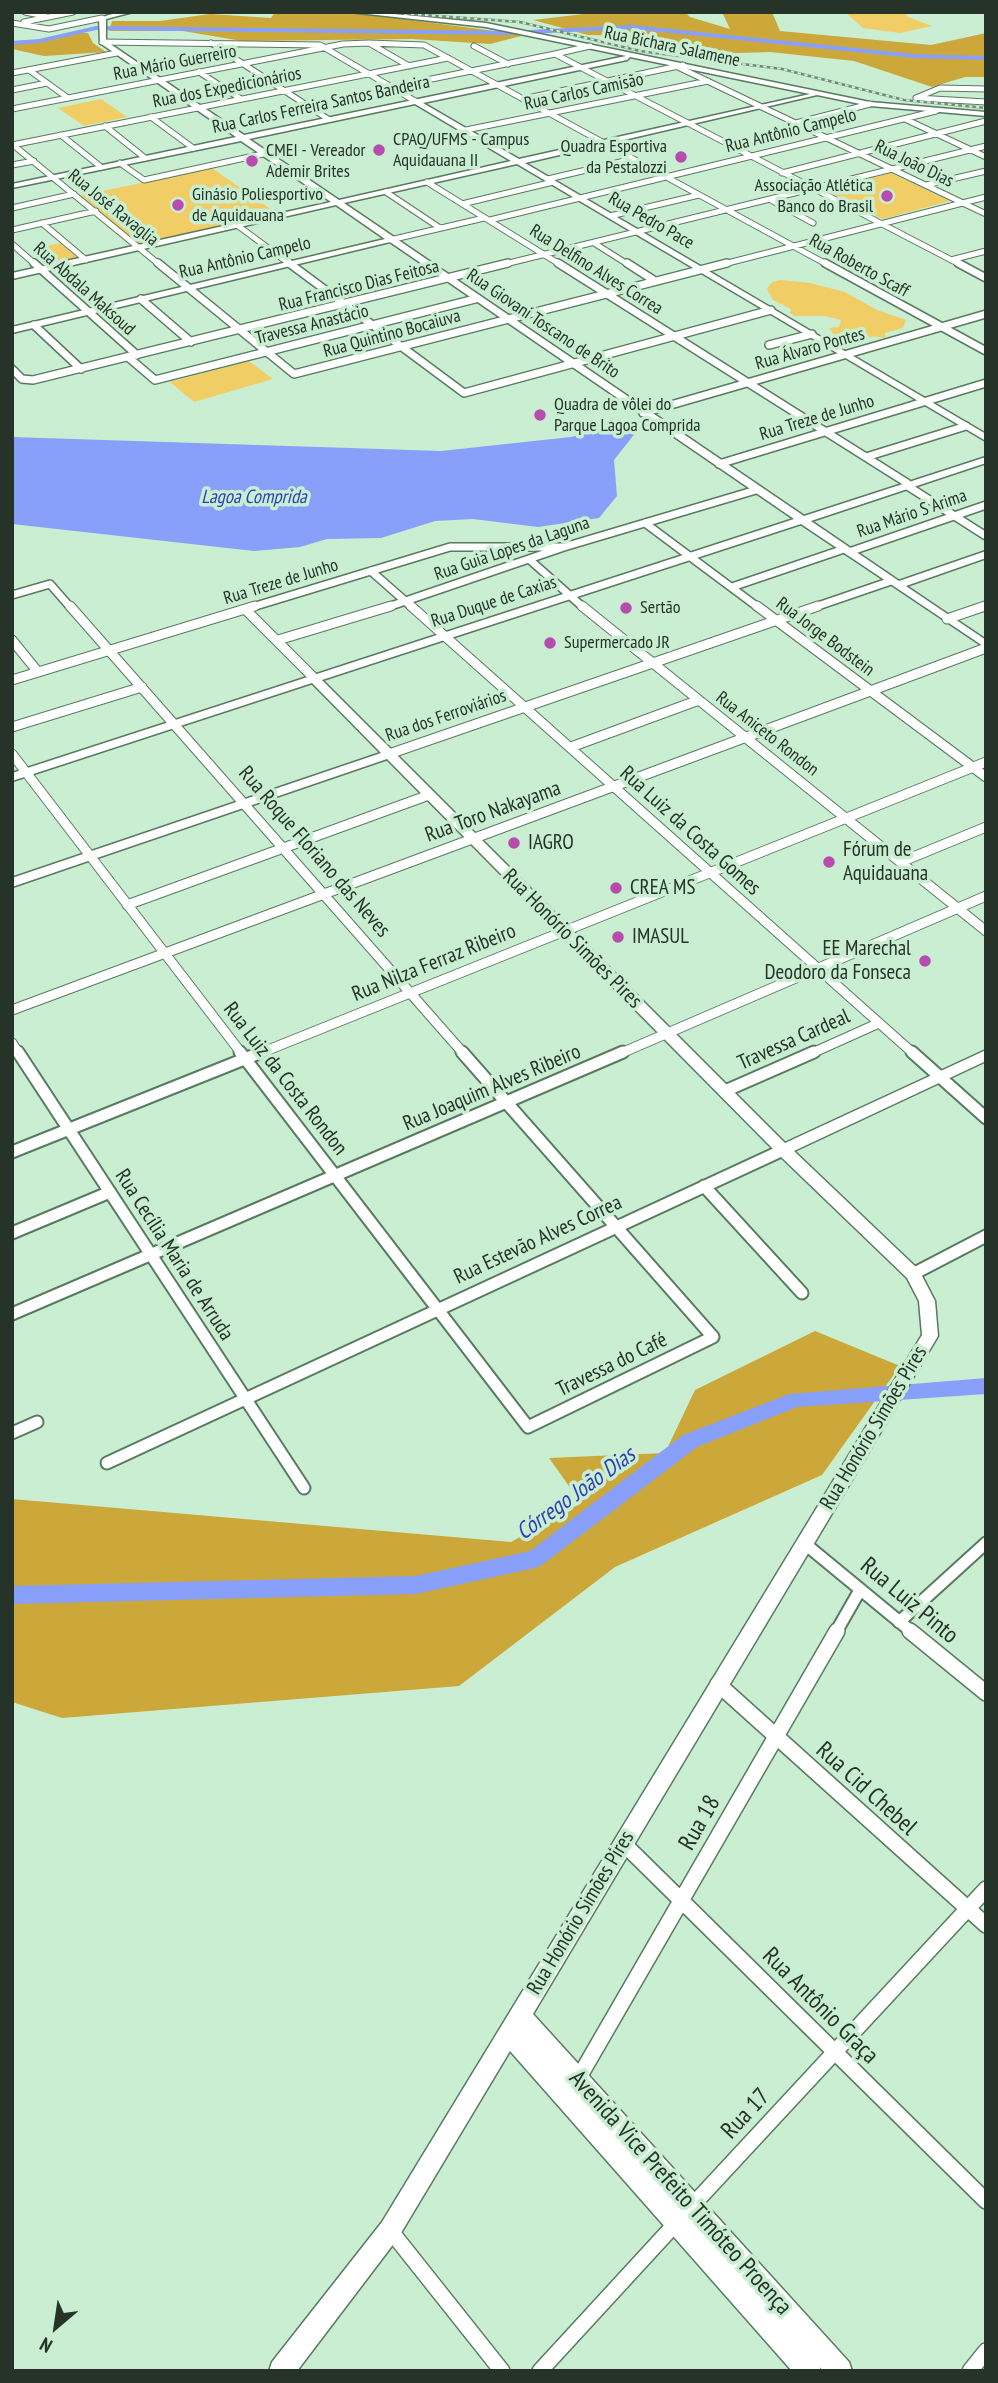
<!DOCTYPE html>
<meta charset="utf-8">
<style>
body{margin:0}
#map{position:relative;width:998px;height:2383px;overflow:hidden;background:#c9eed1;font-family:"PT Sans Narrow",sans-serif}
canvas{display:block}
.frame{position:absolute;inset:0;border:14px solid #253328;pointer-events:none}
.north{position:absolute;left:21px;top:2292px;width:70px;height:70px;-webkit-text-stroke:5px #c9eed1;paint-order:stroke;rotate:209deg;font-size:19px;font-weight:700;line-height:28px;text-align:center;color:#253328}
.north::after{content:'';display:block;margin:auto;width:24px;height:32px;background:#253328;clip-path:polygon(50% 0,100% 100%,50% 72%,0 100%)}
</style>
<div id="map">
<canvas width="998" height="2383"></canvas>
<div class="frame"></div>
<div class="north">N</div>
</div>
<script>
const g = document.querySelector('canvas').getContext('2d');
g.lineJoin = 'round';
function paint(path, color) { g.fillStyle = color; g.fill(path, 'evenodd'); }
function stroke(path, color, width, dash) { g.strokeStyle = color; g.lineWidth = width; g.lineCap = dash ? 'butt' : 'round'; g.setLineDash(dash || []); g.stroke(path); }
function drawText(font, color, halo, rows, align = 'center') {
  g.font = font + ' "PT Sans Narrow",sans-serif'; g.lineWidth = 7; g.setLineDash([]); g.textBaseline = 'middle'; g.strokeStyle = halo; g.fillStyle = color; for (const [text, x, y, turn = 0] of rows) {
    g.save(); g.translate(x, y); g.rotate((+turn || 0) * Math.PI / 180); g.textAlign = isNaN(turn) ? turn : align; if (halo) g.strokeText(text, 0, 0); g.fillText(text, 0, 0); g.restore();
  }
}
paint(new Path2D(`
 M 845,12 L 908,12 L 906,16 L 932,26 L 900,33 L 863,28 Z
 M 101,99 L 127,117 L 84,126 L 58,108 Z
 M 212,168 L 279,215 L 139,247 L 79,196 Z
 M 891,173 L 950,201 L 883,219 L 825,190 Z
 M 60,243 L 79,259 L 47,266 L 29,250 Z
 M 781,280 L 810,283 L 845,292 L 877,310 L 906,320 L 903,328 L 885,333 L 885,338 C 868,334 854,342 837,339 L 829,328 L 839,327 L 841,320 L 825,316 L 794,316 L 790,313 L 791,309 L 773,300 L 767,289 L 772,282 Z
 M 249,361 L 273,379 L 194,402 L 170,382 Z`), '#f1ce65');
paint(new Path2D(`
 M 275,12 L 350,12 L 525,35 L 490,44 L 412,39 L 242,41 L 183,31 L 109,31 L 112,21 L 160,21 L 210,14 L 271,18 Z
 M 601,12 L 685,12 L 690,17 L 730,29 L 722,12 L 772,12 L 780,31 L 931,45 L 986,33 L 986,77 L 965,77 L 932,87 L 854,61 L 770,52 L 675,55 L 626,46 L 640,36 L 588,35 L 533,20 Z
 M 76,33 L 88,33 L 93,43 L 106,52 L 44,56 L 12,49 L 12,41 L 42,40 Z
 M 815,1331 L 900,1366 L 822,1475 L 615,1567 L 459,1686 L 62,1718 L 12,1702 L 12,1499 L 511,1542 L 581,1503 L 549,1458 L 665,1453 L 695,1390 Z`), '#cba839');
paint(new Path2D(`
 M 625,424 L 640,427 L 614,460 L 617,496 L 599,518 L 538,527 L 473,519 L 435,521 L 381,538 L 327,539 L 300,547 L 254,551 L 12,524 L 12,437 L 441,451 L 571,437 Z`), '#88a0f9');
paint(new Path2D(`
 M 632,25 L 914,54 L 986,56 L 986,60 L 914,58 L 632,29 L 508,35 L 96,30 L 39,43 L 12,45 L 12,41 L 39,39 L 96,26 L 508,31 Z
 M 986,1378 L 986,1394 L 797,1407 L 697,1447 L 542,1565 L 535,1568 L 416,1594 L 12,1604 L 12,1586 L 416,1576 L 530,1551 L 683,1435 L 789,1394 Z`), '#88a0f9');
const streetFar4 = new Path2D(`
 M 25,12 L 45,16
 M 24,22 L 73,12
 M 12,23 L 49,29 L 102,18
 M 102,42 L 320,45 L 415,101
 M 211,43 L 328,119
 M 369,43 L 424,45 L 828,265
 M 474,46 L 508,64
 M 555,54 L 590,46
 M 678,67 L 986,214
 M 29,70 L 68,98
 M 199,72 L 241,99
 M 12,73 L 117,53
 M 392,87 L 555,54 L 961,265
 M 986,89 L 940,88 L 916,98 L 986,102
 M 12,90 L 47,83
 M 523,99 L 683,65
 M 12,109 L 343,44 L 369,43 L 409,66
 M 151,117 L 193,148
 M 905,119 L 986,157
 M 796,123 L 870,104
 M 105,126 L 145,158
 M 466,130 L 708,81
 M 61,135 L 101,167
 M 12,144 L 160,265
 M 12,145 L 448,58
 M 120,163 L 144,180 L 263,154
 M 12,165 L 34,161
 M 782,173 L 986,121
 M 548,179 L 633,159
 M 427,182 L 561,265
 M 926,185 L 986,171
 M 386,192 L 440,228
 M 771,200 L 813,223
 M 462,204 L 553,182
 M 12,208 L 74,194
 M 610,216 L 699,195
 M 490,220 L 936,111
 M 42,223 L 86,260
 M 237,225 L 291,265
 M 12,230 L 96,211
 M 390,240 L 484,218
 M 594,243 L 629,265
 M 12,244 L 36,265
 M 951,260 L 986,251
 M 501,265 L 986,146
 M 720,265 L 986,197`);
const streetFar3 = new Path2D(`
 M 34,263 L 137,355
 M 158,263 L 294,374 L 727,263
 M 289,263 L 464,393 L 771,310
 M 558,263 L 907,483
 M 627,263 L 655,281
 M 825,263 L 986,351
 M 958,263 L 986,278
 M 141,299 L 191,342
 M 34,325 L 81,369
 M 769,345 L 812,334
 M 128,357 L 155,380 L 475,299
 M 12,369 L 22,379 L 33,380 L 508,263
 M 643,413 L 986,314
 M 866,457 L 966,426
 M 719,464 L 986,383
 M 906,485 L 986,536
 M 645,523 L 759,608
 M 849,552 L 986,505
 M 530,560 L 584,608
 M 371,571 L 413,608
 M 732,587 L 844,549
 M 12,595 L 50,584 L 71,608
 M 249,608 L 450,547 L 564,547
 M 385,608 L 564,547 L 756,490
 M 812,608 L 891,581
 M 980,608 L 986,606`);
const streetFar2 = new Path2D(`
 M 70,606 L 464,1054
 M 411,606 L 914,1054
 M 582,606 L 986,931
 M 757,606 L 986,777
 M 245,609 L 314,678
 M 947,619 L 985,606
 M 12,640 L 38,672
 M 278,640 L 391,606
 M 12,680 L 255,606
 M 12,727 L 142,687
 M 571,747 L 699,700
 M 12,754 L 242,1054
 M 389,754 L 818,606
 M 901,862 L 986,827
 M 127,905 L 429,795
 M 12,1010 L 986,648
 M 12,1043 L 19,1054
 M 258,1054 L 986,762
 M 619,1054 L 986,896
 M 810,1054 L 879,1023`);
const streetFar1 = new Path2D(`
 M 18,1052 L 304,1488
 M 240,1052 L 528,1427 L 713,1337 L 462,1052
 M 912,1052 L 986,1118
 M 725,1091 L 814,1052
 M 12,1152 L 262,1052
 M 704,1186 L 802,1293
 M 12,1233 L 110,1192
 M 913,1274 L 986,1236
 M 12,1314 L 623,1052
 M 12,1433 L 37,1422
 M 107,1463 L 783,1150
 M 804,1543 L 912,1632
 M 899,1622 L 986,1543
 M 836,1632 L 860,1590`);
const street = new Path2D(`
 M 910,1631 L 986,1693
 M 718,1684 L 986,1925
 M 623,1843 L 986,2201
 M 578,2079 L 837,1631
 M 690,2208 L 986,1889
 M 390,2230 L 502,2371
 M 540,2371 L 677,2222
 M 970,2371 L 986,2351`);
const secondary = new Path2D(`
 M 119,12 L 133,12 L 106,19 L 106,41 L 244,135 L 626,56 L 486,27 L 349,12 L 376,12 L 486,23 L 870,102 L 986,112 L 986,116 L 870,106 L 817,95 L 525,163 L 986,434 L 986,441 L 517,164 L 344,203 L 804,516 L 986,457 L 986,463 L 811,521 L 899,581 L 986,551 L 986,558 L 906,586 L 986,640 L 986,648 L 801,524 L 322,680 L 785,1143 L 986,1050 L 986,1061 L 794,1151 L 919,1270 L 935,1301 L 938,1336 L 533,2014 L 849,2362 L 852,2371 L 823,2371 L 820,2367 L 821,2371 L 792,2371 L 510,2051 L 398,2238 L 297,2371 L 269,2371 L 272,2362 L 382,2222 L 922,1335 L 919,1301 L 907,1278 L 778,1154 L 387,759 L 12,887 L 12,878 L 381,753 L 312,683 L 12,781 L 12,773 L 794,519 L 390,242 L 12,333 L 12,327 L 385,239 L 336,205 L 12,279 L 12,273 L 331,202 L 241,141 L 12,188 L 12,184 L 236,137 L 100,43 L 99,18 ZM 630,57 L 810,94 L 519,159 L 423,103 L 627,60 ZM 415,104 L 511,161 L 339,200 L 249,139 Z`);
stroke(streetFar4, '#597a60', 7);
stroke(streetFar3, '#597a60', 10);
stroke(streetFar2, '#597a60', 11);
stroke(streetFar1, '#597a60', 15);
stroke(street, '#597a60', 18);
stroke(secondary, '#597a60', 3);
stroke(streetFar4, '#fff', 5);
stroke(streetFar3, '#fff', 7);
stroke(streetFar2, '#fff', 9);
stroke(streetFar1, '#fff', 11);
stroke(street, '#fff', 15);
paint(secondary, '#fff');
const rail = new Path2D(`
 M 383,12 L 520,22 L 640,51 L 782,69 L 904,100 L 986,108`);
stroke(rail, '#718a77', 2.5);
stroke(rail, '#c9eed1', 2, [3.5]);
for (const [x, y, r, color] of [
 [379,150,7,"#b74cae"],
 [681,157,7,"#b74cae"],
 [252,161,7,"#b74cae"],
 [887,196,7,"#b74cae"],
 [178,205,7,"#b74cae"],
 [540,415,7,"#b74cae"],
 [626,608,7,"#b74cae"],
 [550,643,7,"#b74cae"],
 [514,843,7,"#b74cae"],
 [829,862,7,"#b74cae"],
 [616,888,7,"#b74cae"],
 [618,937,7,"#b74cae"],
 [925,961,7,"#b74cae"]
]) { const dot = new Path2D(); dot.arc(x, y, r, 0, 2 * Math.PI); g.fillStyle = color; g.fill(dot); stroke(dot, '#c9eed1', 2.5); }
drawText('18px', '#253328', '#c9eed1', [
 ["Rua Bichara Salamene",672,47,12],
 ["Rua Mário Guerreiro",175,63,-11],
 ["Rua dos Expedicionários",227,88,-11],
 ["Rua Carlos Camisão",584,92,-12],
 ["Rua Carlos Ferreira Santos Bandeira",321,105,-12],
 ["Rua Antônio Campelo",791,131,-14],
 ["Rua João Dias",914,164,26],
 ["Rua José Ravaglia",113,208,39],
 ["Rua Pedro Pace",651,221,30],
 ["Rua Antônio Campelo",245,258,-13],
 ["Rua Roberto Scaff",859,266,29],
 ["Rua Delfino Alves Correa",596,270,32],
 ["Rua Francisco Dias Feitosa",359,286,-14],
 ["Rua Abdala Maksoud",84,289,42],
 ["Rua Giovani Toscano de Brito",543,324,34],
 ["Travessa Anastácio",312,325,-14],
 ["Rua Quintino Bocaiuva",392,334,-15],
 ["Rua Álvaro Pontes",810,349,-16],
 ["Rua Treze de Junho",817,418,-17],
 ["Rua Mário S Arima",912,514,-19],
 ["Rua Guia Lopes da Laguna",512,549,-19],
 ["Rua Treze de Junho",281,582,-17],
 ["Rua Duque de Caxias",494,602,-18],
 ["Rua Jorge Bodstein",825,637,37],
 ["Rua dos Ferroviários",446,716,-19],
 ["Rua Aniceto Rondon",767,734,38]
]);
drawText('18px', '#253328', '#c9eed1', [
 ["CPAQ/UFMS - Campus",393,140],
 ["Aquidauana II",393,161],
 ["Quadra Esportiva",667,147,"right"],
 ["da Pestalozzi",667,168,"right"],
 ["CMEI - Vereador",266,151],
 ["Ademir Brites",266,172],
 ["Associação Atlética",873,186,"right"],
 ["Banco do Brasil",873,207,"right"],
 ["Ginásio Poliesportivo",192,195],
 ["de Aquidauana",192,216],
 ["Quadra de vôlei do",554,405],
 ["Parque Lagoa Comprida",554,426],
 ["Sertão",640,608],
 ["Supermercado JR",564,643]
], 'left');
drawText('italic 19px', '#303dbb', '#c9eed1', [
 ["Lagoa Comprida",254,498]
]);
drawText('21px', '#253328', '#c9eed1', [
 ["Rua Toro Nakayama",493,812,-20],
 ["Rua Luiz da Costa Gomes",690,831,42],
 ["Rua Roque Floriano das Neves",314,852,49],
 ["Rua Honório Simões Pires",572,939,45],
 ["Rua Nilza Ferraz Ribeiro",434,963,-22],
 ["Travessa Cardeal",794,1040,-24],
 ["Rua Luiz da Costa Rondon",285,1079,52],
 ["Rua Joaquim Alves Ribeiro",492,1088,-23],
 ["Rua Estevão Alves Correa",538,1240,-25],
 ["Rua Cecília Maria de Arruda",174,1255,57],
 ["Travessa do Café",612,1365,-26],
 ["Rua Honório Simões Pires",874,1428,-59],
 ["Rua Honório Simões Pires",581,1913,-59]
]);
drawText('21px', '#253328', '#c9eed1', [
 ["IAGRO",528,843],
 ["Fórum de",843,850],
 ["Aquidauana",843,874],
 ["CREA MS",630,888],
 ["IMASUL",632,937],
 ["EE Marechal",911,949,"right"],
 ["Deodoro da Fonseca",911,973,"right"]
], 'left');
drawText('italic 23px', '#303dbb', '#c9eed1', [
 ["Córrego João Dias",576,1494,-36]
]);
drawText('24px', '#253328', '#c9eed1', [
 ["Rua Luiz Pinto",909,1601,40],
 ["Rua Cid Chebel",866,1789,42],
 ["Rua 18",700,1823,-60],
 ["Rua Antônio Graça",820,2006,45],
 ["Rua 17",746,2114,-47],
 ["Avenida Vice Prefeito Timóteo Proença",680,2193,48]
]);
</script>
